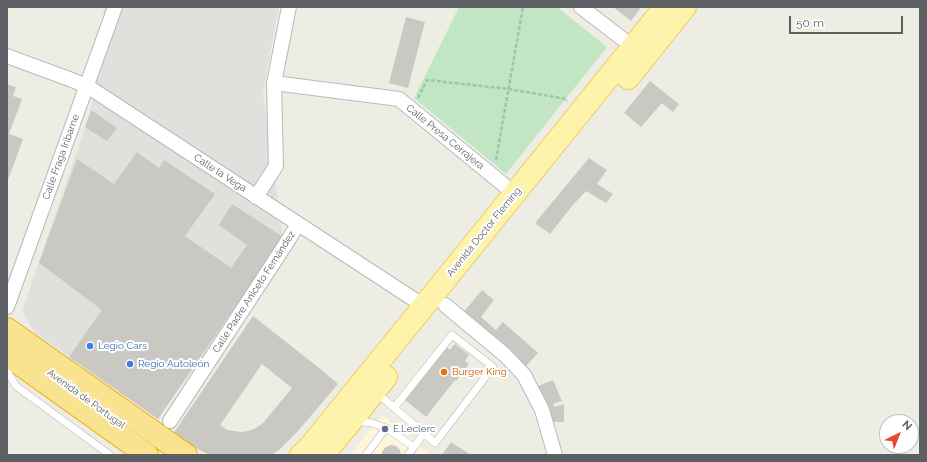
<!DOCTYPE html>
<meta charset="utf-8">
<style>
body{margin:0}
#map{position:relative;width:927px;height:462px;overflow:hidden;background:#eeede4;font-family:Raleway,sans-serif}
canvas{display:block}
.frame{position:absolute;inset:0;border:8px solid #5c6065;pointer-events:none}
.north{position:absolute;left:879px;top:414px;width:40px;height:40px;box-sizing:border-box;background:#fff;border:1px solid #bebfc1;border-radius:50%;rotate:43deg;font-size:11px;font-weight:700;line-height:16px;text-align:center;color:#5c6065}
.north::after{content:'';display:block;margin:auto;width:14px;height:18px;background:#e44934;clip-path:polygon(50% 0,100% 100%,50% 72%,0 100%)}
.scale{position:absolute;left:789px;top:16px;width:114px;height:18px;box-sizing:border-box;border:2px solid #5c6065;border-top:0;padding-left:5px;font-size:12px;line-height:14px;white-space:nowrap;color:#5c6065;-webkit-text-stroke:3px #fff;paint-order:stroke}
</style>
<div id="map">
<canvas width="927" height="462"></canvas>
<div class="frame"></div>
<div class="north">N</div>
<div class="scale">50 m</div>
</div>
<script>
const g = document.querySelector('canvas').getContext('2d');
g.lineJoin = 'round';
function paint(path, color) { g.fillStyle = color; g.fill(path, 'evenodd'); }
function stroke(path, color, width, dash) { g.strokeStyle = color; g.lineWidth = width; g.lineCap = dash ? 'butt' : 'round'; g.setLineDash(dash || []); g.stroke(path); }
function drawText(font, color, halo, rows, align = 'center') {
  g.font = font + ' Raleway,sans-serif'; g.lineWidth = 4; g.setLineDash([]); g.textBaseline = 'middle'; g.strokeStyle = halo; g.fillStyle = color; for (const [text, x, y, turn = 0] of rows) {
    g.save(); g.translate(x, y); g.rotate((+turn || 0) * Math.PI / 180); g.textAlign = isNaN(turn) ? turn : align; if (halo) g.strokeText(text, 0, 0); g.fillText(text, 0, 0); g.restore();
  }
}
paint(new Path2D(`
 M 382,415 L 430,455 L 350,455 Z`), '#fdf6db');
paint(new Path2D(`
 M 105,7 L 279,7 L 263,93 L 283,237 L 158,419 L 34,332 L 22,311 L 91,110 Z`), '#e2e0dc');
paint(new Path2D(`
 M 459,7 L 557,7 L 607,47 L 506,174 L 414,98 Z`), '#c2e5c3');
paint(new Path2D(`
 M 613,7 L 641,7 L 631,21 Z
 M 406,17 L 425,22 L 408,88 L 389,83 Z
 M 650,81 L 679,104 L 673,112 L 662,103 L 641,127 L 624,113 Z
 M 7,84 L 16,87 L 13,96 L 22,99 L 9,134 L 23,139 L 7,183 Z
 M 91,110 L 117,128 L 107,141 L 85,127 Z
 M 137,152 L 159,168 L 164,160 L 215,194 L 185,236 L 231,268 L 247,245 L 219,225 L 232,204 L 283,237 L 158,419 L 69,357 L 102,310 L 39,263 L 77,159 L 114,184 Z
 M 589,158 L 607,170 L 597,184 L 613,194 L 606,203 L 586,191 L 572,206 L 550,234 L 535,223 Z
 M 482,290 L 494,300 L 481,317 L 496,330 L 503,322 L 538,353 L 525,367 L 462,314 Z
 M 253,316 L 318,367 L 338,384 L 298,431 L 279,450 L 271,455 L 209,455 L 196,448 L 173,434 ZM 262,364 L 292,388 L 263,423 L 256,428 L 248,431 L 241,432 L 227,430 L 220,425 Z
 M 455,344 L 469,355 L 465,361 L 469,364 L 456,381 L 455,380 L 426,417 L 404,399 L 446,347 L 450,350 Z
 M 553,380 L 562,401 L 553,404 L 555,407 L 564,404 L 564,422 L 550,422 L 536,387 Z
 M 451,442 L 471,455 L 442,455 Z
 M 391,445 L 396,446 L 400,450 L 401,455 L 381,455 L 383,450 L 386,447 Z`), '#cac8c2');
const lane = new Path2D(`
 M 7,371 L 16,386 L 110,455
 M 376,392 L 435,443 L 493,367 L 452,335 L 394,408
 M 356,421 L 372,423 L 386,428 L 366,455
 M 386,428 L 414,447 L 408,455
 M 414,447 L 424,433`);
const street = new Path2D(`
 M 581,7 L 633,47
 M 7,56 L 72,80 L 87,86 L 424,306
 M 274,83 L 399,99 L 515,194
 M 256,197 L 276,166 L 274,83 L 289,7
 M 445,305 L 505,355 L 524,375 L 542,410 L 555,455
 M 7,307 L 115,7
 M 170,421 L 289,239 L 298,224`);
const primary = new Path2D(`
 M 628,78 L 685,7
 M 301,455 L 308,449 L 424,306 L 665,7
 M 323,455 L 352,420 L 386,377`);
const highway = new Path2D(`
 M 7,329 L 186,455
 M 7,355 L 147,455`);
stroke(lane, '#b7babe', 8);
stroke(street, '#b7babe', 16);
stroke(primary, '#edcb5e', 24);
stroke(highway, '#ecae07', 24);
stroke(new Path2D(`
 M 418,98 L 427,80 L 509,89 L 566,99 L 567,101
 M 496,160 L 523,7`), '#9bc6a9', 2.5, [4, 2]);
stroke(lane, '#fff', 7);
stroke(street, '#fff', 14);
stroke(primary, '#fdf3ab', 22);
stroke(highway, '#fae390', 22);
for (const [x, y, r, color] of [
 [90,346,4,"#3f7fe0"],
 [130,364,4,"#3f7fe0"],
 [444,372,4,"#e8710a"],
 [385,429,4,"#5c6f8a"]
]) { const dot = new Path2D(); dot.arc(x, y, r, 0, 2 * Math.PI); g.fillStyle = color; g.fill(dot); stroke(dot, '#fff', 1.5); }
drawText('10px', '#5c6065', '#fff', [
 ["Calle Presa Cerrajera",445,137,39],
 ["Calle Fraga Iribarne",61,157,-70],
 ["Calle la Vega",220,173,33],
 ["Avenida Doctor Fleming",484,232,-51],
 ["Calle Padre Aniceto Fernández",254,292,-57],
 ["Avenida de Portugal",86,399,36]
]);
drawText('10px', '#366cbe', '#fff', [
 ["Legio Cars",98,346],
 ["Regio Autoleón",138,364]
], 'left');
drawText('10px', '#c56008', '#fff', [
 ["Burger King",452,372]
], 'left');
drawText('10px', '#4e5e75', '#fff', [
 ["E.Leclerc",393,429]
], 'left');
</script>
